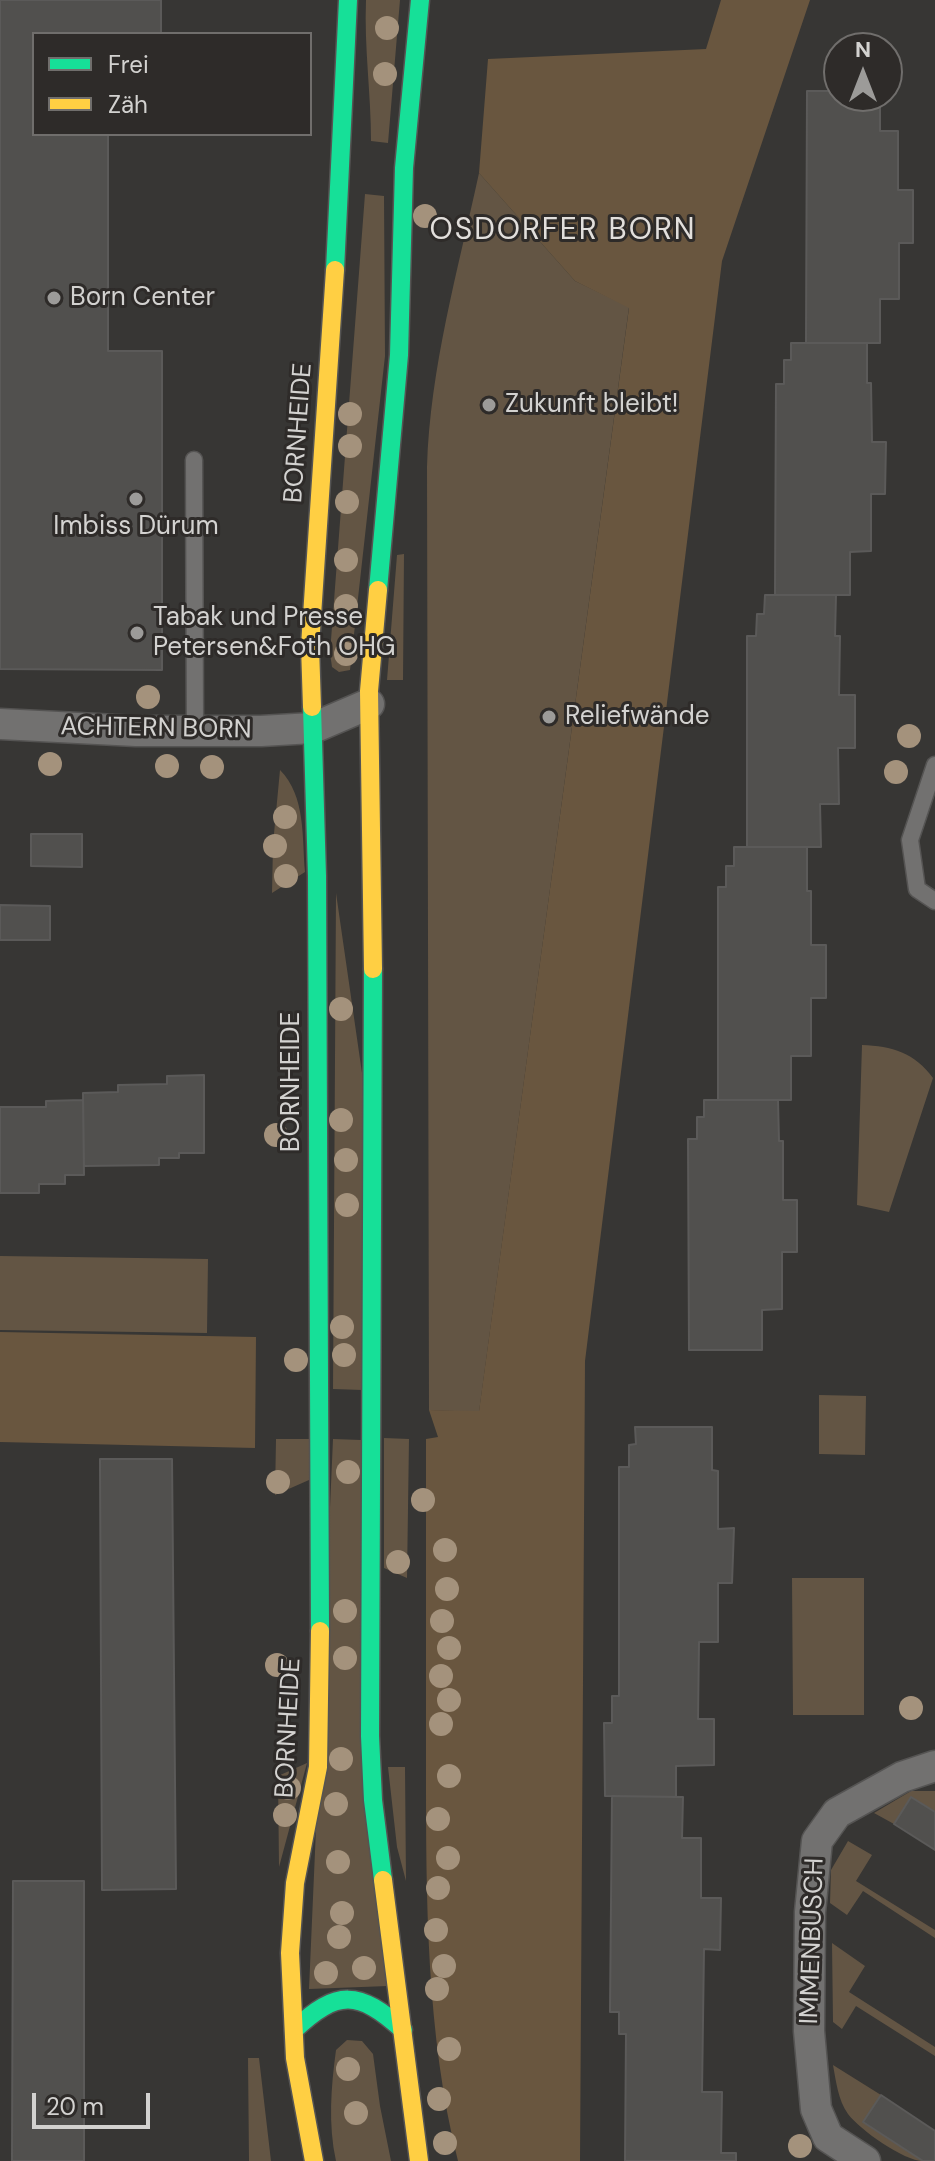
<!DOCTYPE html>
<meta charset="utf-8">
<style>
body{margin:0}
#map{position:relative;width:935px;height:2161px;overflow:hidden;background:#373634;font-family:"DM Sans",sans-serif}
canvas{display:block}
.legend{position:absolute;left:32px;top:32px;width:280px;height:104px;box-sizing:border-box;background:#2e2b29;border:2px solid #706e6c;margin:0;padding:10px 14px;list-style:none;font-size:24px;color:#d3d2d0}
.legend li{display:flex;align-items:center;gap:16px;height:40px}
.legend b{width:40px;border:2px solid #706e6c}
.north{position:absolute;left:823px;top:32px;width:80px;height:80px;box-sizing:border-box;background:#2e2b29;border:2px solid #706e6c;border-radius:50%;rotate:0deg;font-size:22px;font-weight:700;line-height:32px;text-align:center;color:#d3d2d0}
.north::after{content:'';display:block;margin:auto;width:28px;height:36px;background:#9c9b99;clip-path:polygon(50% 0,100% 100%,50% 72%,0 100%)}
.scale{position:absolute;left:32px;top:2093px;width:118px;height:36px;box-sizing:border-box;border:4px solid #d3d2d0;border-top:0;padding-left:10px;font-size:24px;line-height:28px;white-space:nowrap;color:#d3d2d0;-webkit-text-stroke:6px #2e2b29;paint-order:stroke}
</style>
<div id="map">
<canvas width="935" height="2161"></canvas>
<ul class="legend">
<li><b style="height:10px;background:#16e098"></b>Frei</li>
<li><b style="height:10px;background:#ffcf43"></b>Zäh</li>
</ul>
<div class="north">N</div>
<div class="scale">20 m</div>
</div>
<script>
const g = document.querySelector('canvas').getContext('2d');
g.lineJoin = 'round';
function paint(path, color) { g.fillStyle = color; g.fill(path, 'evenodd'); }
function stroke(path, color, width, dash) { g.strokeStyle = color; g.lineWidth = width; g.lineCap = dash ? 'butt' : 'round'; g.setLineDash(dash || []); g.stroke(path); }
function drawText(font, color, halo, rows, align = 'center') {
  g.font = font + ' "DM Sans",sans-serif'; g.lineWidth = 6; g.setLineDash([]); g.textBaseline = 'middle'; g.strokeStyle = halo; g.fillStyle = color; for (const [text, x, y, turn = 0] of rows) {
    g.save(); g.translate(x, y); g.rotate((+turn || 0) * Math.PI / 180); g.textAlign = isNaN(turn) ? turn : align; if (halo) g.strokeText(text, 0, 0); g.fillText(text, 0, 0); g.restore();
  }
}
paint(new Path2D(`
 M 366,0 L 400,0 L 388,143 L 371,141 C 371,94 364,47 366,0 Z
 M 479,173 L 575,281 L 629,307 L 479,1412 L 429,1410 L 427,467 C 430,368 458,270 479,173 Z
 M 365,194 L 384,196 L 385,356 L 350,670 L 339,672 L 332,667 L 330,653 Z
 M 404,554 L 403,680 L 387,680 L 397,555 Z
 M 280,770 C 306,796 302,838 305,872 L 272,893 L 273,844 Z
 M 336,893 L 362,1073 L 362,1390 L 333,1389 Z
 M 862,1045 C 892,1046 915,1053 933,1078 L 889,1212 L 857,1205 Z
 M 0,1256 L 208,1259 L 207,1333 L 0,1330 Z
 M 819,1395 L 866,1396 L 865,1455 L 819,1454 Z
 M 384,1438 L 409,1439 L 407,1578 L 384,1568 Z
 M 276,1439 L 310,1439 L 309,1480 L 275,1495 Z
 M 333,1439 L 361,1440 L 388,1986 L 309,1989 Z
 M 792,1578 L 864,1578 L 864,1715 L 793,1715 Z
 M 307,1763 L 279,1867 L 278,1776 Z
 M 388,1767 L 405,1767 L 406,1881 L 397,1847 Z
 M 911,1791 L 935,1791 L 935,1812 L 911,1797 L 894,1824 L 874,1813 Z
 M 848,1841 L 872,1855 L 856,1881 L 935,1930 L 935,1938 L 863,1891 L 847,1915 L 830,1903 L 831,1870 Z
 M 832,1943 L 865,1966 L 849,1992 L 935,2047 L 935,2056 L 856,2006 L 842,2029 L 833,2022 Z
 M 347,2040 L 362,2041 L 373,2054 L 380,2106 L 391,2161 L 336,2161 C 328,2124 331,2087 336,2050 Z
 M 248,2058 L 259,2058 L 271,2161 L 249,2161 Z
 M 833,2065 L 881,2095 L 864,2121 L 923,2161 C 904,2161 860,2130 848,2114 C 838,2100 836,2081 833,2065 Z`), '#635544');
paint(new Path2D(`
 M 721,0 L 810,0 L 722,261 L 585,1361 L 580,2161 L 458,2161 C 426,2034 426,1898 426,1768 C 426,1658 426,1548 426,1439 L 438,1437 L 429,1410 L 479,1411 L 629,308 L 575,281 L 479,173 L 488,59 L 706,49 Z
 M 0,1332 L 256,1337 L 255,1448 L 0,1442 Z`), '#69563f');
const building = new Path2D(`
 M 0,0 L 161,0 L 161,34 L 34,34 L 34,134 L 108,134 L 108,351 L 162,351 L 162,670 L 0,669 Z
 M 807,91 L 839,91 L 839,96 L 880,96 L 880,131 L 898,131 L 898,190 L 913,190 L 913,243 L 899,243 L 899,299 L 880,299 L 880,343 L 806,343 Z
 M 791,343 L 867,343 L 867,383 L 871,383 L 872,442 L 886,442 L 885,494 L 871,494 L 871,551 L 850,552 L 850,595 L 775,595 L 776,384 L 784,384 L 784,360 L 791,360 Z
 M 765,595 L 836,595 L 835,636 L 840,636 L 839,695 L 855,695 L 855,748 L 838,748 L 839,804 L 820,804 L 821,847 L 747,847 L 747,636 L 756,636 L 757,614 L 764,614 Z
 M 31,834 L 82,834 L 82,867 L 31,866 Z
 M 734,847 L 807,847 L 807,891 L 811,891 L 811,945 L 826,945 L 826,998 L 811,998 L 811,1056 L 791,1056 L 791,1100 L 718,1100 L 718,887 L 726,887 L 726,866 L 734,866 Z
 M 0,905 L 50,906 L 50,940 L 0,940 Z
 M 204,1075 L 204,1153 L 179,1153 L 179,1158 L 159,1158 L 159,1165 L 84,1166 L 83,1093 L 118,1092 L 118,1085 L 167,1084 L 167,1076 Z
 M 83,1100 L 84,1175 L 65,1175 L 65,1184 L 39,1184 L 39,1193 L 0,1193 L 0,1107 L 46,1107 L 46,1101 Z
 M 704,1100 L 778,1100 L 779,1141 L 783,1141 L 783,1200 L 797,1200 L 797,1252 L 782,1252 L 782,1309 L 762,1310 L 762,1350 L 689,1350 L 688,1139 L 697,1139 L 697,1117 L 704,1117 Z
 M 635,1427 L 712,1427 L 712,1470 L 718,1471 L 718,1529 L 734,1528 L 732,1583 L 718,1583 L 718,1642 L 699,1642 L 698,1719 L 714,1719 L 714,1765 L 676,1766 L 676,1797 L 605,1796 L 604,1723 L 612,1723 L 612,1696 L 619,1696 L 619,1467 L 629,1467 L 629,1445 L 636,1444 Z
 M 100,1459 L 172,1459 L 176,1889 L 102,1890 Z
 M 612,1796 L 683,1797 L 682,1838 L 701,1838 L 701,1898 L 721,1898 L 720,1950 L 704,1949 L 702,2092 L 722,2092 L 721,2153 L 736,2153 L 736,2161 L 625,2161 L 626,2034 L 619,2034 L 619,2012 L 610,2012 Z
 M 911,1797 L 935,1812 L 935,1850 L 894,1824 Z
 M 13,1881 L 84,1881 L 84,2161 L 12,2161 Z
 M 881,2095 L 935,2131 L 935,2161 L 923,2161 L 863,2122 Z`);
paint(building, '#51504e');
stroke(building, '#5b5a59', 2);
const lane = new Path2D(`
 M 194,460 L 195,731
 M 935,765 L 910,840 L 917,889 L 935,901`);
const street = new Path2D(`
 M 0,724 L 136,731 L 261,731 L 313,728 L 369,704
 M 865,2161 L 828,2137 L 816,2109 L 809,2031 L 810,1912 L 817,1841 L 837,1813 L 902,1777 L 935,1766`);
const fast = new Path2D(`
 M 335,270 L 348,0
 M 378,590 L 399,355 L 404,168 L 420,0
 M 312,707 L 317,876 L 320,1631
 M 373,969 L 370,1736 L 373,1800 L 383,1880
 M 294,2030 C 337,1989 359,1990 403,2030`);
const slow = new Path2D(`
 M 312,707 L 310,646 L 335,270
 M 373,969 L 369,691 L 378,590
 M 383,1880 L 419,2161
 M 314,2161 L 295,2058 L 290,1953 L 295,1883 L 318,1767 L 320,1631`);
stroke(lane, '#555453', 19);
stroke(street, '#555453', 33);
stroke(fast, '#555453', 21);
stroke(slow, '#555453', 21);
stroke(lane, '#727170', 16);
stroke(street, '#727170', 30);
stroke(fast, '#16e098', 18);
stroke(slow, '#ffcf43', 18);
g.fillStyle = '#a4927c';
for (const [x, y] of [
 [387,28],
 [385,74],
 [425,216],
 [350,414],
 [350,446],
 [347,502],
 [346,560],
 [346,606],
 [346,654],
 [148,697],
 [909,736],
 [50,764],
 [167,766],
 [212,767],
 [896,772],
 [285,817],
 [275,846],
 [286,876],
 [341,1009],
 [341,1120],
 [276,1135],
 [346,1160],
 [347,1205],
 [342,1327],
 [344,1355],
 [296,1360],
 [348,1472],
 [278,1482],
 [423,1500],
 [445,1550],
 [398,1562],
 [447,1589],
 [345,1611],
 [442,1621],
 [449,1648],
 [345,1658],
 [277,1665],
 [441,1676],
 [449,1700],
 [911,1708],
 [441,1724],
 [341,1759],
 [449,1776],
 [289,1788],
 [336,1804],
 [285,1815],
 [438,1819],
 [448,1858],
 [338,1862],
 [438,1888],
 [342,1913],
 [436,1930],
 [339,1937],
 [444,1966],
 [364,1968],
 [326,1973],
 [437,1989],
 [449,2049],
 [348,2069],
 [439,2099],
 [356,2113],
 [445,2143],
 [800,2146]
]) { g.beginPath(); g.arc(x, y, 12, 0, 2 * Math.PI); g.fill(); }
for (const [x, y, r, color] of [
 [54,298,8,"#9c9b99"],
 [489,405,8,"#9c9b99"],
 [136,499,8,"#9c9b99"],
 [137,633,8,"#9c9b99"],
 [549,717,8,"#9c9b99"]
]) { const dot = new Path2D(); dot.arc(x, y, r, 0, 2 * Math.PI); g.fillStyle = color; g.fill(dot); stroke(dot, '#2e2b29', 3); }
drawText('26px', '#d3d2d0', '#2e2b29', [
 ["Born Center",70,298],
 ["Zukunft bleibt!",505,405],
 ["Imbiss Dürum",136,527,"center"],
 ["Tabak und Presse",153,618],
 ["Petersen&Foth OHG",153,648],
 ["Reliefwände",565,717]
], 'left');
drawText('26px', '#d3d2d0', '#2e2b29', [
 ["BORNHEIDE",299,433,-86],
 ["ACHTERN BORN",156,729,1],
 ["BORNHEIDE",292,1082,-90],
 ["BORNHEIDE",289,1728,-87],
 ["IMMENBUSCH",813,1941,-88]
]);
g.letterSpacing = '2px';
drawText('30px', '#e2dfdc', '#2e2b29', [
 ["OSDORFER BORN",563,231]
]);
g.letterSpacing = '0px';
</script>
